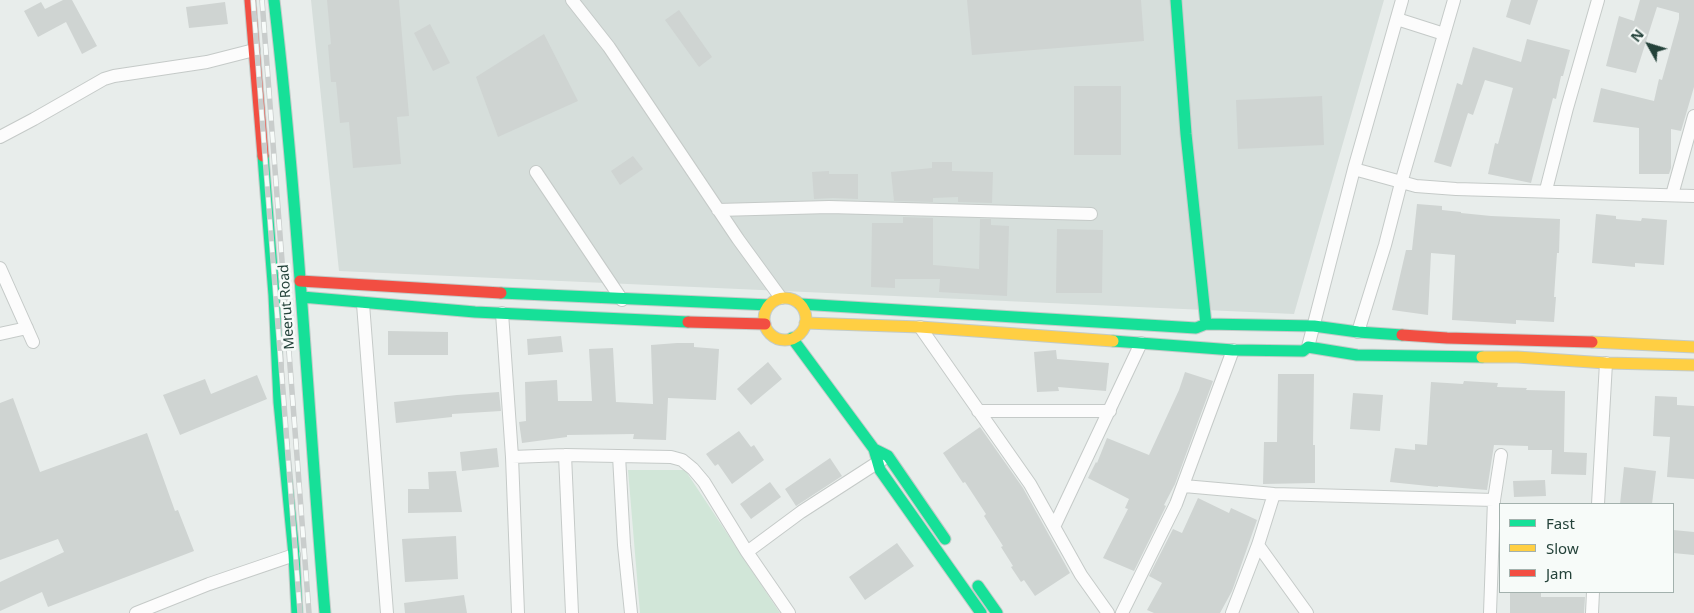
<!DOCTYPE html>
<style>
body{margin:0}
#map{position:relative;width:1694px;height:613px;overflow:hidden;background:#e8edeb;font-family:"Noto Sans",sans-serif}
canvas{display:block}
.legend{position:absolute;left:1499px;top:503px;width:175px;height:90px;box-sizing:border-box;background:#f7fbf9;border:1px solid #a3b1ad;margin:0;padding:6px 9px;list-style:none;font-size:15px;color:#24423a}
.legend li{display:flex;align-items:center;gap:10px;height:25px}
.legend b{width:25px;border:1px solid #a3b1ad}
.north{position:absolute;left:1624px;top:20px;width:50px;height:50px;-webkit-text-stroke:4px #f7fbf9;paint-order:stroke;rotate:309deg;font-size:14px;font-weight:700;line-height:20px;text-align:center;color:#24423a}
.north::after{content:'';display:block;margin:auto;width:18px;height:22px;background:#24423a;clip-path:polygon(50% 0,100% 100%,50% 72%,0 100%)}
</style>
<div id="map">
<canvas width="1694" height="613"></canvas>
<ul class="legend">
<li><b style="height:6px;background:#16e098"></b>Fast</li>
<li><b style="height:6px;background:#ffcf43"></b>Slow</li>
<li><b style="height:6px;background:#f24e42"></b>Jam</li>
</ul>
<div class="north">N</div>
</div>
<script>
const g = document.querySelector('canvas').getContext('2d');
g.lineJoin = 'round';
function paint(path, color) { g.fillStyle = color; g.fill(path, 'evenodd'); }
function stroke(path, color, width, dash) { g.strokeStyle = color; g.lineWidth = width; g.lineCap = dash ? 'butt' : 'round'; g.setLineDash(dash || []); g.stroke(path); }
function drawText(font, color, halo, rows, align = 'center') {
  g.font = font + ' "Noto Sans",sans-serif'; g.lineWidth = 5; g.setLineDash([]); g.textBaseline = 'middle'; g.strokeStyle = halo; g.fillStyle = color; for (const [text, x, y, turn = 0] of rows) {
    g.save(); g.translate(x, y); g.rotate((+turn || 0) * Math.PI / 180); g.textAlign = isNaN(turn) ? turn : align; if (halo) g.strokeText(text, 0, 0); g.fillText(text, 0, 0); g.restore();
  }
}
paint(new Path2D(`
 M 311,0 L 1384,0 L 1294,314 L 339,271 Z`), '#d6dedb');
paint(new Path2D(`
 M 628,470 L 685,470 L 780,613 L 640,613 Z`), '#d1e6d8');
paint(new Path2D(`
 M 63,0 L 72,0 L 97,46 L 82,54 L 66,22 L 38,37 L 24,11 L 41,2 L 45,9 Z
 M 327,0 L 399,0 L 409,116 L 397,117 L 401,164 L 353,168 L 349,122 L 340,123 L 336,82 L 331,82 L 328,45 L 331,44 Z
 M 967,0 L 1141,0 L 1144,41 L 972,55 Z
 M 1511,0 L 1538,0 L 1530,25 L 1506,17 Z
 M 1640,0 L 1694,0 L 1694,87 L 1681,131 L 1671,129 L 1671,168 L 1669,174 L 1639,174 L 1639,128 L 1593,122 L 1601,88 L 1654,101 L 1659,79 L 1662,80 L 1679,19 L 1679,13 L 1657,7 L 1636,73 L 1606,66 L 1619,16 L 1634,21 Z
 M 225,2 L 228,24 L 189,28 L 186,7 Z
 M 679,10 L 712,57 L 699,67 L 665,20 Z
 M 430,24 L 450,63 L 433,71 L 414,33 Z
 M 544,34 L 578,101 L 498,137 L 476,77 Z
 M 1527,39 L 1570,50 L 1563,76 L 1561,76 L 1556,99 L 1553,98 L 1531,183 L 1488,174 L 1495,143 L 1498,144 L 1513,88 L 1485,80 L 1473,115 L 1468,113 L 1451,167 L 1434,162 L 1457,83 L 1462,85 L 1473,47 L 1521,62 Z
 M 1074,86 L 1121,86 L 1121,155 L 1074,155 Z
 M 1322,96 L 1324,145 L 1238,149 L 1236,100 Z
 M 633,156 L 643,169 L 620,185 L 611,171 Z
 M 932,162 L 952,162 L 952,171 L 993,172 L 992,203 L 958,202 L 958,197 L 933,198 L 933,202 L 894,201 L 891,172 L 932,168 Z
 M 829,171 L 829,174 L 858,174 L 858,199 L 833,198 L 814,199 L 812,172 Z
 M 1417,204 L 1442,206 L 1442,210 L 1461,212 L 1461,213 L 1491,216 L 1560,219 L 1559,253 L 1557,253 L 1554,297 L 1556,297 L 1554,322 L 1516,320 L 1516,324 L 1452,320 L 1455,255 L 1431,253 L 1428,315 L 1392,310 L 1406,250 L 1412,250 Z
 M 1596,214 L 1616,216 L 1616,219 L 1641,221 L 1642,218 L 1667,220 L 1664,265 L 1635,263 L 1635,267 L 1592,263 Z
 M 903,217 L 933,218 L 933,265 L 979,269 L 980,219 L 991,219 L 991,225 L 1009,226 L 1007,296 L 939,292 L 940,279 L 895,279 L 895,288 L 871,287 L 872,223 L 903,223 Z
 M 1057,229 L 1103,230 L 1102,293 L 1056,293 Z
 M 388,331 L 448,332 L 448,355 L 388,355 Z
 M 561,336 L 563,352 L 528,355 L 527,339 Z
 M 677,343 L 694,343 L 694,347 L 719,349 L 716,400 L 668,398 L 666,440 L 633,439 L 634,434 L 567,435 L 567,437 L 522,443 L 519,422 L 526,421 L 525,382 L 557,380 L 558,401 L 592,401 L 589,349 L 613,348 L 616,402 L 653,404 L 651,345 Z
 M 1056,350 L 1057,359 L 1109,363 L 1106,391 L 1058,387 L 1059,391 L 1037,392 L 1034,352 Z
 M 768,362 L 782,379 L 751,405 L 737,389 Z
 M 1185,372 L 1213,381 L 1175,484 L 1164,505 L 1166,506 L 1134,571 L 1103,558 L 1128,509 L 1125,508 L 1129,499 L 1088,478 L 1096,462 L 1097,463 L 1107,438 L 1149,455 L 1179,390 Z
 M 1278,374 L 1314,374 L 1313,445 L 1315,445 L 1315,483 L 1263,484 L 1264,442 L 1277,442 Z
 M 257,375 L 267,399 L 180,435 L 163,395 L 205,379 L 211,394 Z
 M 1464,381 L 1498,383 L 1497,387 L 1527,388 L 1526,390 L 1565,391 L 1564,452 L 1587,453 L 1586,475 L 1551,474 L 1552,450 L 1528,450 L 1528,446 L 1494,445 L 1487,490 L 1438,486 L 1438,487 L 1390,482 L 1395,448 L 1415,450 L 1415,444 L 1427,445 L 1431,382 L 1463,384 Z
 M 499,392 L 501,411 L 452,414 L 452,417 L 396,423 L 394,402 L 457,395 Z
 M 1353,393 L 1383,395 L 1380,431 L 1350,429 Z
 M 1655,396 L 1677,397 L 1677,405 L 1694,406 L 1694,479 L 1667,477 L 1670,437 L 1653,436 Z
 M 13,398 L 40,472 L 147,433 L 175,511 L 178,510 L 194,551 L 48,607 L 42,592 L 0,611 L 0,582 L 64,552 L 58,539 L 0,560 L 0,403 Z
 M 980,427 L 1023,488 L 1070,573 L 1035,596 L 1024,580 L 1021,582 L 1011,567 L 1013,566 L 1001,547 L 1003,546 L 984,516 L 986,514 L 965,482 L 963,483 L 943,453 Z
 M 739,431 L 751,447 L 754,445 L 764,460 L 732,484 L 718,464 L 715,466 L 706,454 Z
 M 497,448 L 499,467 L 462,471 L 460,452 Z
 M 830,458 L 842,476 L 796,506 L 785,489 Z
 M 1624,467 L 1656,471 L 1652,504 L 1620,504 Z
 M 456,471 L 462,512 L 408,513 L 408,489 L 429,489 L 428,472 Z
 M 1545,480 L 1546,496 L 1514,497 L 1513,481 Z
 M 770,482 L 781,497 L 751,519 L 740,504 Z
 M 1198,498 L 1229,513 L 1231,508 L 1257,520 L 1232,591 L 1220,613 L 1154,613 L 1147,610 L 1162,583 L 1149,576 L 1173,529 L 1182,533 Z
 M 1673,530 L 1694,532 L 1694,555 L 1673,553 Z
 M 456,536 L 458,579 L 405,582 L 402,539 Z
 M 897,543 L 914,566 L 865,600 L 849,577 Z
 M 1510,592 L 1541,592 L 1541,597 L 1585,597 L 1584,613 L 1510,613 Z
 M 464,595 L 467,613 L 405,613 L 404,603 Z`), '#cfd4d2');
const street = new Path2D(`
 M 572,0 L 609,47 L 738,239 L 781,298
 M 1397,19 L 1444,34
 M 0,137 L 34,119 L 104,79 L 114,76 L 207,62 L 254,50
 M 1354,169 L 1416,186 L 1456,189 L 1694,196
 M 536,172 L 622,300
 M 1546,190 L 1567,108 L 1598,0
 M 1672,195 L 1694,116
 M 718,210 L 829,207 L 1091,214
 M 0,268 L 33,342
 M 363,304 L 387,613
 M 502,313 L 512,457 L 518,613
 M 920,327 L 1030,484 L 1081,575 L 1108,613
 M 1358,332 L 1385,245 L 1401,183 L 1454,0
 M 0,334 L 27,328
 M 1308,347 L 1354,169 L 1402,0
 M 978,411 L 1110,411
 M 565,455 L 572,613
 M 619,456 L 624,545 L 631,613
 M 512,457 L 565,455 L 671,457 L 682,460 L 693,469 L 704,482 L 747,552 L 789,613
 M 1184,486 L 1274,494 L 1494,500
 M 1598,504 L 1606,363
 M 1054,527 L 1141,343
 M 1258,545 L 1307,613
 M 747,552 L 801,512 L 883,459
 M 136,613 L 209,584 L 294,555
 M 1122,613 L 1176,504 L 1233,350
 M 1232,613 L 1258,545 L 1274,494
 M 1490,613 L 1494,500 L 1501,455
 M 1592,613 L 1593,592`);
const fast = new Path2D(`
 M 274,0 C 298,204 308,409 325,613
 M 1176,0 L 1186,134 L 1206,324
 M 263,156 L 274,295 L 279,402 L 294,555 L 297,613
 M 501,293 L 769,305
 M 302,297 L 475,312 L 688,322
 M 800,304 L 1196,328 L 1206,324 L 1314,326 L 1358,332 L 1402,335
 M 792,338 L 874,449 L 880,470 L 981,613
 M 1113,341 L 1233,350 L 1303,351 L 1308,347 L 1357,355 L 1482,357
 M 874,449 L 888,456 L 945,539
 M 978,586 L 997,613`);
const slow = new Path2D(`
 M764 319a21 21 0 1 1 42 0a21 21 0 1 1-42 0Z
 M 805,323 L 920,327 L 1113,341
 M 1592,342 L 1694,347
 M 1482,357 L 1517,357 L 1606,363 L 1694,365`);
const jam = new Path2D(`
 M 250,0 L 263,156
 M 300,281 L 501,293
 M 688,322 L 765,324
 M 1402,335 L 1447,338 L 1592,342`);
stroke(street, '#c5cac8', 14);
stroke(fast, '#c3cbc8', 13);
stroke(slow, '#c3cbc8', 13);
stroke(jam, '#c3cbc8', 13);
stroke(street, '#fcfcfc', 12);
stroke(fast, '#16e098', 11);
stroke(slow, '#ffcf43', 11);
stroke(jam, '#f24e42', 11);
const rail = new Path2D(`
 M 253,0 L 300,613
 M 262,0 L 309,613`);
stroke(rail, '#c9cdcc', 5.5);
stroke(rail, '#f7fbf9', 4, [11]);
drawText('14px', '#24423a', '#f7fbf9', [
 ["Meerut Road",287,307,-94]
]);
</script>
